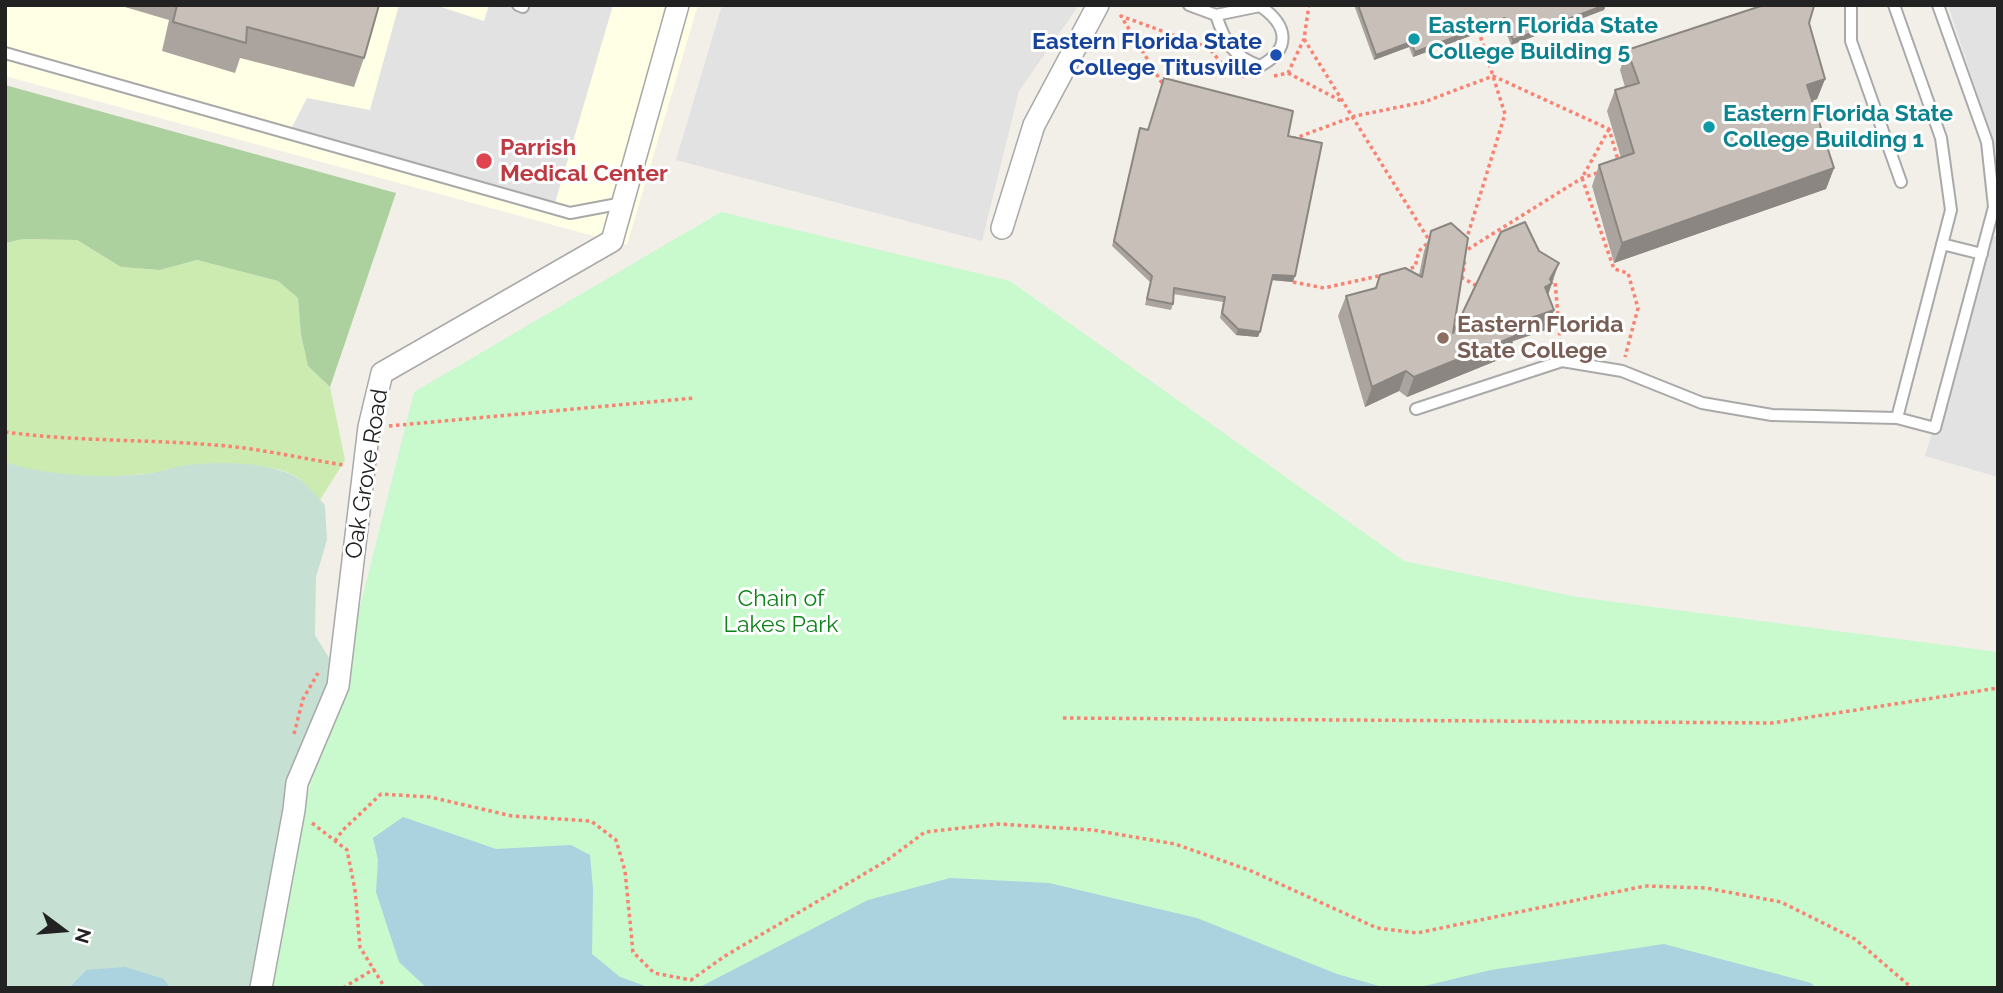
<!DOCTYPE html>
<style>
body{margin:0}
#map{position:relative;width:2003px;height:993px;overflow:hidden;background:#f2efe9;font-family:Raleway,sans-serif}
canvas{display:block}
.frame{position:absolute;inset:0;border:7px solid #222;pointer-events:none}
.north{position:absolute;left:28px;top:895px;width:70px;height:70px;-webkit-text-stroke:5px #fff;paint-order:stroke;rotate:106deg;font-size:19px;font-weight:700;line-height:28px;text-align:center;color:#222}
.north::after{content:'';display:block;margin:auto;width:24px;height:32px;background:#222;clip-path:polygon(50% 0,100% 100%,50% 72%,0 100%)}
</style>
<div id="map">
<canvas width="2003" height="993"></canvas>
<div class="frame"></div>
<div class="north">N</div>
</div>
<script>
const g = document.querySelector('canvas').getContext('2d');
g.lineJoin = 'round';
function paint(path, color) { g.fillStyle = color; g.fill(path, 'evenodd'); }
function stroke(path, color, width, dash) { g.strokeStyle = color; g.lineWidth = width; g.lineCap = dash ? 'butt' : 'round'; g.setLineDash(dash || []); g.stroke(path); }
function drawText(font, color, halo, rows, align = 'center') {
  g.font = font + ' Raleway,sans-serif'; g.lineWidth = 6; g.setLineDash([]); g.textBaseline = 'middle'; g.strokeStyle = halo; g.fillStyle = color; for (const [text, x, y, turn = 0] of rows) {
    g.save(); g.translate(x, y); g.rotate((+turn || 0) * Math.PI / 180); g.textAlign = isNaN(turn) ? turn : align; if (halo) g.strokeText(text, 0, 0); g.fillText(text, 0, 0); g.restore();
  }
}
paint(new Path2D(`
 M 5,5 L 698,5 L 627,245 L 5,76 Z`), '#feffe5');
paint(new Path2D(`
 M 22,239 L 77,240 L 121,267 L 160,270 L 197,260 L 278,281 L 298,298 L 301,335 L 308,366 L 330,387 L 345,460 L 320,500 C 313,493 305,483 297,477 C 275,462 207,462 180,467 C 168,469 156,473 144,474 C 105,479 42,476 5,462 L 5,243 Z`), '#ccebb0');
paint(new Path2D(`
 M 5,85 L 396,193 L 330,387 L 308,366 L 301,335 L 298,298 L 278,281 L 197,260 L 160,270 L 121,267 L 77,240 L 23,239 L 5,243 Z`), '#acd19e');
paint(new Path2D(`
 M 5,462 C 42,475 106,479 144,474 C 157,473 169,468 181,466 C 216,461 261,461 293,475 C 305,481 316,496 325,505 L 327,540 L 316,577 L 315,635 L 334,666 L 298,794 L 264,988 L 171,988 L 164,979 L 86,970 L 69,988 L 5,988 Z`), '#c6e0d4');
paint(new Path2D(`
 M 721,212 L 1010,281 L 1404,561 L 1577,597 L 1998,652 L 1998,988 L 273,988 L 307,797 L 363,595 L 414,392 Z`), '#c8facd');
paint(new Path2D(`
 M 399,5 L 435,5 L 484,21 L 489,5 L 613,5 L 555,203 L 288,135 L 307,98 L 370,110 Z
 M 722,5 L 1079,5 L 1019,91 L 982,241 L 676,160 Z
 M 1948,5 L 1998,5 L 1998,158 Z
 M 1993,236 L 1998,237 L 1998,477 L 1925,456 L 1948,383 L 1967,309 Z`), '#e2e2e2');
paint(new Path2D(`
 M 403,817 L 496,849 L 571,845 L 590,855 L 593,889 L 592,954 L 620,977 L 651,988 L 427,988 L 399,962 L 376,892 L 378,860 L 373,838 Z
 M 950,878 L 1049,883 L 1197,918 L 1337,974 L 1386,988 L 698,988 L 868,900 Z
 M 1664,944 L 1811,983 L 1816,988 L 1416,988 L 1491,970 Z
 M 125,967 L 164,979 L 171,988 L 69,988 L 86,970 Z`), '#aad2df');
const service = new Path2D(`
 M 518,5 L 523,7
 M 1189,5 L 1216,15 L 1260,6 C 1288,25 1292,49 1260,66 C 1232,56 1225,42 1216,15
 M 1851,5 L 1851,41 L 1901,182
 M 1894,5 L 1941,138 L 1951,210 L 1897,418
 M 5,53 L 570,213 L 623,203
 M 1942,244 L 1982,254
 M 1416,409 L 1562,361 L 1622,371 L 1702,403 L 1772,415 L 1897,418 L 1935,428 L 1994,207 L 1987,142 L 1938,5`);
const minor = new Path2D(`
 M 1002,228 L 1034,125 L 1098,5
 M 261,988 L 294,810 L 297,783 L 338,686 L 369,427 L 382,373 L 612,241 L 678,5`);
stroke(service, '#a9a9a9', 14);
stroke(minor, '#a9a9a9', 24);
stroke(new Path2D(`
 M 1304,39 L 1429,240
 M 1288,73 L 1341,101
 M 1274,76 L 1288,73 L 1304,39 L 1309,5
 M 1162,83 L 1121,16 L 1209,48 L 1227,70 L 1244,77
 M 1609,129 L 1582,178 L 1614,269 L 1628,273 L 1638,308 L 1625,357
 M 1293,139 L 1355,116 L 1424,102 L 1493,76 L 1609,129 L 1618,160
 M 1466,241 L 1505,114 L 1479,32
 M 1462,253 L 1582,178 L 1600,172
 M 1404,270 L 1415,267 L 1419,251 L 1431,240
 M 1461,277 L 1477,286
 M 1461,278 L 1465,265 L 1463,258
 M 1550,279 L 1555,282 L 1561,349
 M 1293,282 L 1324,288 L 1383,275
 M 389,426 L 694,398
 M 5,432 C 79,442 153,439 227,446 C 266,450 305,459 344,465
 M 1063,718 L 1772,723 L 1998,688
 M 294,734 L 303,699 L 318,673
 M 312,823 L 347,850 L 355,890 L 360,947 L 385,988
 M 335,841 L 343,830 L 381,794 L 430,797 L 512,816 L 591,821 L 616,840 L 625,871 L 633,952 L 654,973 L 691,980 L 725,956 L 886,861 L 925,832 L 998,824 L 1093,830 L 1175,844 L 1249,870 L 1377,928 L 1417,933 L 1645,886 L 1706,888 L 1781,902 L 1855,939 L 1912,988
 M 343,988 L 374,969`), '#f98372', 3.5, [3.5, 3.5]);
stroke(service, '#fff', 10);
stroke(minor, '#fff', 21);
paint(new Path2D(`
 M 118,5 L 379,5 L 364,58 L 354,87 L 240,58 L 235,73 L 162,51 L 169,20 Z
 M 1354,5 L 1606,5 L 1604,10 L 1511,45 L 1503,24 L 1413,57 L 1409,47 L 1374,60 Z
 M 1809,23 L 1825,79 L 1817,99 L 1812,101 L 1834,168 L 1826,189 L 1614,263 L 1592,186 L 1599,165 L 1621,158 L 1607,111 L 1615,90 L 1625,87 L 1620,70 L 1627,50 Z
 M 1140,128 L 1147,130 L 1288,136 L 1293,282 L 1272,280 L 1258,337 L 1236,335 L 1220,318 L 1223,302 L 1173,294 L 1173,304 L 1171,310 L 1145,305 L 1150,282 L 1112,246 Z
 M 1431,231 L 1453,333 L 1539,251 L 1559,263 L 1548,295 L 1554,310 L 1546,330 L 1513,341 L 1508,356 L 1407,397 L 1399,391 L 1365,407 L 1338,316 L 1346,296 L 1375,288 L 1380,275 L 1419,275 L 1424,251 Z`), '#aba49e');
paint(new Path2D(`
 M 1606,5 L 1604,10 L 1511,45 L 1513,40 Z
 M 1505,18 L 1503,24 L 1413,57 L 1415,52 Z
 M 1411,42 L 1409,47 L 1374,60 L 1376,55 Z
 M 1825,79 L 1817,99 L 1799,106 L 1807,85 Z
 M 1834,168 L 1826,189 L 1614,263 L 1622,243 Z
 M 1559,263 L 1551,284 L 1552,283 L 1545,303 L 1545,287 Z
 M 1273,275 L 1295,276 L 1293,282 L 1271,280 Z
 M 1554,310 L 1546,330 L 1513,341 L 1508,356 L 1407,397 L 1414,377 L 1514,324 Z
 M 1238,329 L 1260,332 L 1258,337 L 1236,335 Z
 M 1406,371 L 1399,391 L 1365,407 L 1372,387 Z`), '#8b8681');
const building = new Path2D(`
 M 177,5 L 379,5 L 364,58 L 247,27 L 246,43 L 173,22 Z
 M 1358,5 L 1605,5 L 1513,40 L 1505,18 L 1415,52 L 1411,42 L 1376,55 Z
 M 1764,5 L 1814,6 L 1809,23 L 1825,79 L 1807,85 L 1834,168 L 1622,243 L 1599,165 L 1634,153 L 1615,90 L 1639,83 L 1627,50 Z
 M 1164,78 L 1293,111 L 1288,136 L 1322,143 L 1295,276 L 1273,275 L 1260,332 L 1238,329 L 1222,313 L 1225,297 L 1174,288 L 1173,304 L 1147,299 L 1152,276 L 1114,241 L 1140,128 L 1148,130 Z
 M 1525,222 L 1539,251 L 1559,263 L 1550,279 L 1552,283 L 1545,287 L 1554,310 L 1514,324 L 1515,336 L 1414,377 L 1406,371 L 1372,387 L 1346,296 L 1376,288 L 1380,275 L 1405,268 L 1422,277 L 1431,231 L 1451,223 L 1468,238 L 1453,333 L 1501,232 Z`);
paint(building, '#c7bfb8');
stroke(building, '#8b8681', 2);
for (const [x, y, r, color] of [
 [1414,39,7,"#0f9aa8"],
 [1276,55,7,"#1a4fb4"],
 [1709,127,7,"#0f9aa8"],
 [484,161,9,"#e0444e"],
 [1443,338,7,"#8d6e63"]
]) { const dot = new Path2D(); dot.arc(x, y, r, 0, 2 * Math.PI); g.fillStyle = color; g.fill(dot); stroke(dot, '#fff', 2.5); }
drawText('bold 23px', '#0d838f', '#fff', [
 ["Eastern Florida State",1428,26],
 ["College Building 5",1428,52],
 ["Eastern Florida State",1723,114],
 ["College Building 1",1723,140]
], 'left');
drawText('bold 23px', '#164399', '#fff', [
 ["Eastern Florida State",1262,42],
 ["College Titusville",1262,68]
], 'right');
drawText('bold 23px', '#be3a42', '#fff', [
 ["Parrish",500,148],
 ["Medical Center",500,174]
], 'left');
drawText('bold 23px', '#785e54', '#fff', [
 ["Eastern Florida",1457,325],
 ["State College",1457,351]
], 'left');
drawText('23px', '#222', '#fff', [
 ["Oak Grove Road",367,474,-81]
]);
drawText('23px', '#0c8319', '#fff', [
 ["Chain of",781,599],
 ["Lakes Park",781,625]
]);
</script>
